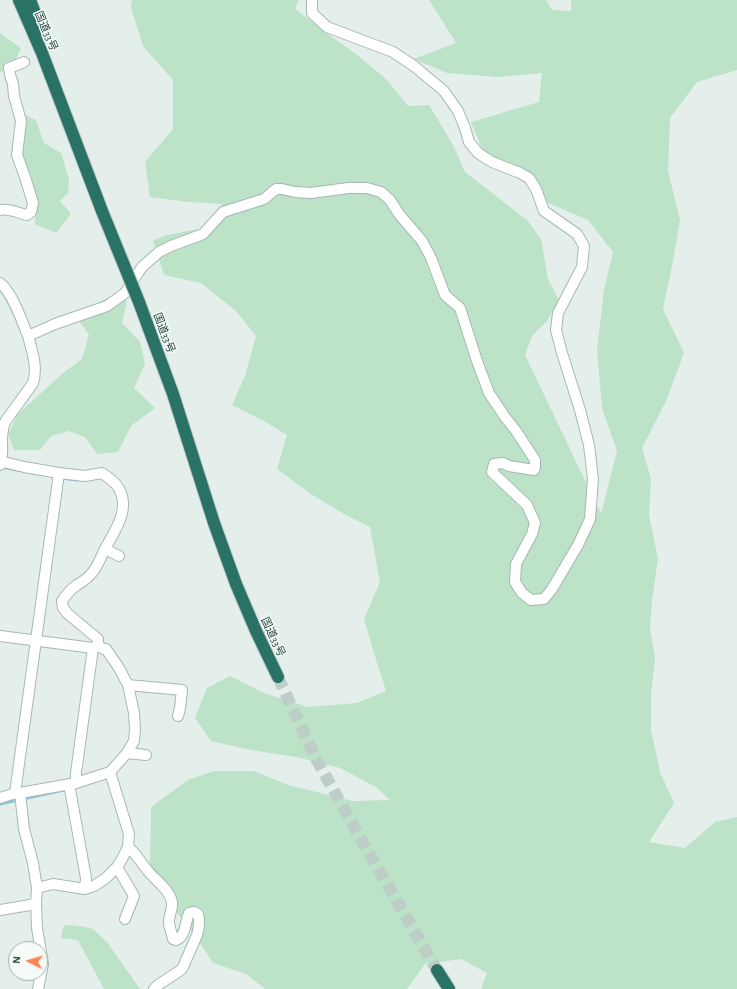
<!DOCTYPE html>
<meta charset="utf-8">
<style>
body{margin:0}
#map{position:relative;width:737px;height:989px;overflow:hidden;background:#e4efeb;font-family:"Alegreya Sans",sans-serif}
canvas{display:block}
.north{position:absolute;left:8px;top:941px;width:40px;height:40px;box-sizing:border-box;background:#f6fbf8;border:1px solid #a1b1ac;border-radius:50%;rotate:275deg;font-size:11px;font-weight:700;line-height:16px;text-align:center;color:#21433b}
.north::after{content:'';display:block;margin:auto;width:14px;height:18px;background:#fe8353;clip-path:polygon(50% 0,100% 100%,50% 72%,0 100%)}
</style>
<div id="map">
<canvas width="737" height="989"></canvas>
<div class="north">N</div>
</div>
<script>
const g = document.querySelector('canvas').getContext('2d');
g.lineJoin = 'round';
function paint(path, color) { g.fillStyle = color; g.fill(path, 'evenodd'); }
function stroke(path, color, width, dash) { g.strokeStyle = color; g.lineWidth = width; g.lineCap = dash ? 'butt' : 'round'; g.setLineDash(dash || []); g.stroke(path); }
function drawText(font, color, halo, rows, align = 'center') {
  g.font = font + ' "Alegreya Sans","Noto Sans JP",sans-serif'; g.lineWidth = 3; g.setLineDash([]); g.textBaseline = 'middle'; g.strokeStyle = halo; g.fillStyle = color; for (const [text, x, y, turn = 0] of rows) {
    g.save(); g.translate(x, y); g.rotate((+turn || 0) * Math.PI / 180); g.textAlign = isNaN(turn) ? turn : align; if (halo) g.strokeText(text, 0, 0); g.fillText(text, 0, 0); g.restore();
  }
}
paint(new Path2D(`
 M 132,0 L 299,0 L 295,9 L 324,31 L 356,54 L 387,80 L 408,106 L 429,105 L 453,145 L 465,172 L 528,221 L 541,239 L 548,279 L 559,300 L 547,321 L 532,336 L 525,355 L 601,514 L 617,451 L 602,408 L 597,350 L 604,290 L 613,252 L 588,220 L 539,199 L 530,182 L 483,151 L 471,122 L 539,102 L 542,73 L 498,77 L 447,73 L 414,59 L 456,43 L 429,0 L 546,0 L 552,10 L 571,11 L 571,0 L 737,0 L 737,70 L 697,82 L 670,118 L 668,171 L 680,220 L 673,261 L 663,309 L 684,353 L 666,401 L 642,448 L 651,479 L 649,515 L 658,559 L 652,600 L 650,629 L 655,658 L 651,695 L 651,730 L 660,772 L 674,803 L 649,842 L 685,848 L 715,822 L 737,817 L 737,989 L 481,989 L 487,973 L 461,959 L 425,964 L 407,989 L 265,989 L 246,974 L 213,963 L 196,937 L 150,879 L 151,807 L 188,780 L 214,771 L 254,771 L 288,785 L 353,801 L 390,800 L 376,787 L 340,768 L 296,757 L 251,750 L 211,741 L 195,718 L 207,688 L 230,676 L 264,693 L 308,707 L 357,703 L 386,691 L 374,653 L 364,619 L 380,582 L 370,527 L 342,513 L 314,496 L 277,469 L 287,435 L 262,420 L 232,405 L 245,376 L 256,336 L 236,311 L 201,283 L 164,275 L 153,241 L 167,235 L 203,228 L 222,204 L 189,202 L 150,197 L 145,162 L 173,129 L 173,80 L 143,46 L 131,8 Z
 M 0,33 L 21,48 L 12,69 L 0,72 Z
 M 19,112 L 36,120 L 44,143 L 61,153 L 69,179 L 68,193 L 60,201 L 71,214 L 56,233 L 35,224 L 36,198 L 19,154 Z
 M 121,292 L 127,300 L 122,323 L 140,342 L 145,364 L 134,388 L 155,408 L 131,426 L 118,452 L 97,454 L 85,437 L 69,431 L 51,436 L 40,450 L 14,450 L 8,434 L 18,414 L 63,373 L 82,359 L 89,335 L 79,321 L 97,303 Z
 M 64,925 L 81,926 L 93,929 L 107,942 L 140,989 L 104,989 L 78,940 L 61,938 Z`), '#bce2c7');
stroke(new Path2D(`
 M 0,467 L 18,470
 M 61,478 L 77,480
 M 0,804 L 69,789`), '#88c9d8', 3);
stroke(new Path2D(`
 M 278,677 L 315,757 L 358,834 L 437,970`), '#bdcdc8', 12, [12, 6]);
const street = new Path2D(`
 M 0,210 C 9,208 18,213 27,215 L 31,212 L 33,203 L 25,177 L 17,155 L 21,121 L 14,96 L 13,84 L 10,75 L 9,68 L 24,62
 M 0,283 C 12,292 22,321 28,336
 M 0,461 L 24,467 L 59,473 L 15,793
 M 0,465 C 0,462 1,459 2,455 C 3,442 0,435 5,422 L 33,383 C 38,367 32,351 28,336 L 55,324 L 107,306 L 125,293 L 142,267 L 159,252 L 171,246 L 203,234 L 223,212 L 264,199 L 276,189 L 282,189 L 295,192 L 311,193 L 348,188 L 367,188 L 381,192 L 390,200 L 399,214 L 422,241 L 431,258 L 445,295 L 460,308 L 477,361 L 489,393 L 505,417 L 516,431 L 535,460 L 535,467 L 534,470 L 509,466 L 503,463 L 494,464 L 492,472 L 527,505 L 535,523 L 532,534 L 516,564 L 515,582 L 522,593 L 531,600 L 544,599 L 552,589 L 578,545 L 590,519 L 593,479 L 589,445 L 580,410 L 562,353 L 556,330 L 558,313 L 582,267 L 584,246 L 577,234 L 544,211 L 536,189 L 529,178 L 520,173 L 492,162 L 478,153 L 469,142 L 465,128 L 458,111 L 444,91 L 414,66 L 393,52 L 327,27 L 312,13 L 312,0
 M 59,473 L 85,476 L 102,473 C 108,477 114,481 118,487 C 131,508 116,529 106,547 C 101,556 98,567 91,574 C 87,579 82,582 77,585 C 71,589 66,595 62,601 L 63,608 L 68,614 L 98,639 L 98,645
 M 105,549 L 119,556
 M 0,636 L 93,648 L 98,645 L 103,649 L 106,649 L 119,668 L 128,685 L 134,713 L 135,729 L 134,741 L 127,753 L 110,772 L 76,783 L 20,793 C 13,793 7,796 0,798
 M 128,685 L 182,690 L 180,708 L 178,716
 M 127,753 L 146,755
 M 76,783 L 76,773 L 93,648
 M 69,784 L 86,878 L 85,889
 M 20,793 L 24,829 L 33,863 L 37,888 L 36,904 L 37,928 L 43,964 L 38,989
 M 128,847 C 136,853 141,863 148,871 C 156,881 169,889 172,902 C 173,910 168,916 169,924 C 170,929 172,934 173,939 L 176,940 C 186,937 185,922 189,913 L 194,912 L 198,914 C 200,921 199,928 197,935 L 183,967 L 181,970 L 158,985 L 154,989
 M 117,867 L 134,896 L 125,919
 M 37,888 L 53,884 L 85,889 L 94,886 L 106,878 L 117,867 L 122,859 L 128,847 L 129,834 L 110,772
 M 0,910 L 36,904`);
const highway = new Path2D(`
 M 19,0 L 42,53 L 102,211
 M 30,0 L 35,13 L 38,32
 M 139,302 L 173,394 L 214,523 L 236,584 L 256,631 L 278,677
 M 437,970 L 449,989`);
stroke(street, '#a6b8b3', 12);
stroke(highway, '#c1cac8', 14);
stroke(street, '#fff', 10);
stroke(highway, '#2a7266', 12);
const highwayBridge = new Path2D(`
 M 102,211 L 139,302`);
stroke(highwayBridge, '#c1cac8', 14, []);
stroke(highwayBridge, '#2a7266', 12);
drawText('11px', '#21433b', '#f6fbf8', [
 ["国道33号",46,31,67],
 ["国道33号",164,333,69],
 ["国道33号",273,637,65]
]);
</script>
